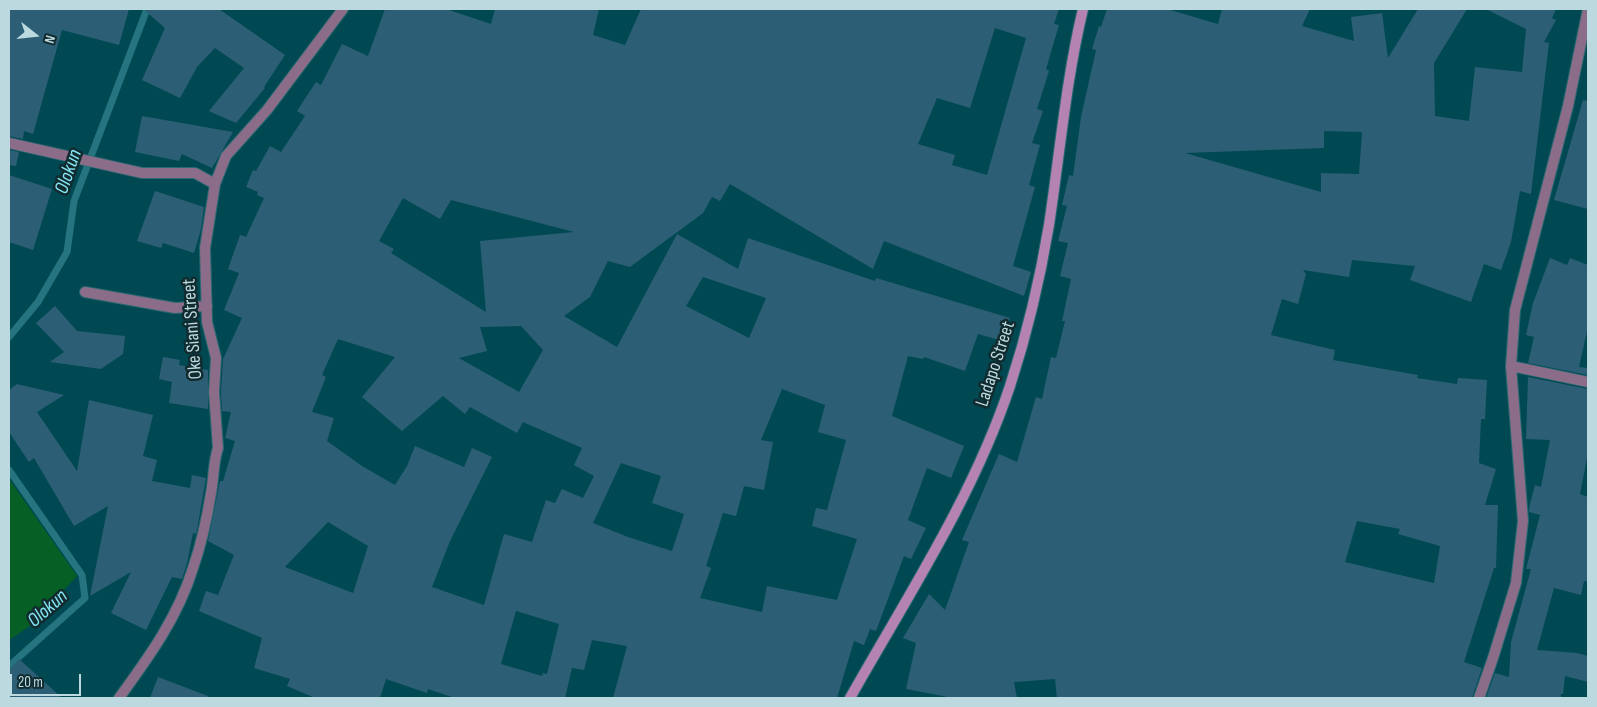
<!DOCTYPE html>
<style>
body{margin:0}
#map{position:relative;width:1597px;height:707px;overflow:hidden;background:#004952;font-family:"Sofia Sans Condensed",sans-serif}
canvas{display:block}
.frame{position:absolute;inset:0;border:10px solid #bbd9de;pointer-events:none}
.north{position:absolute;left:10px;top:10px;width:50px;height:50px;-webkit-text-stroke:4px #112b2f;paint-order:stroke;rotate:106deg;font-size:14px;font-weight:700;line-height:20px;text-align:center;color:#bbd9de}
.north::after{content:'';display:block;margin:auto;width:18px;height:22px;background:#bbd9de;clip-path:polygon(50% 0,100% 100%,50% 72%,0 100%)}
.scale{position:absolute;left:10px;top:674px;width:71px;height:22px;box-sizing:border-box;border:2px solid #bbd9de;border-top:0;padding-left:6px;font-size:15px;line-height:18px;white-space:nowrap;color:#bbd9de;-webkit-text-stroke:4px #112b2f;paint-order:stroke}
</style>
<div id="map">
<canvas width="1597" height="707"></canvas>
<div class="frame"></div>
<div class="north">N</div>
<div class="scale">20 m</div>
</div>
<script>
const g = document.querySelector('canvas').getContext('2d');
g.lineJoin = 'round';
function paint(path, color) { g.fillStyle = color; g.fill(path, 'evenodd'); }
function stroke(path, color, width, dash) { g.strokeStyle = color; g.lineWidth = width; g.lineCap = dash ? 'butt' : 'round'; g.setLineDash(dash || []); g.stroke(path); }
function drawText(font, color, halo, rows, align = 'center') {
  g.font = font + ' "Sofia Sans Condensed",sans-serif'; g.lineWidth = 5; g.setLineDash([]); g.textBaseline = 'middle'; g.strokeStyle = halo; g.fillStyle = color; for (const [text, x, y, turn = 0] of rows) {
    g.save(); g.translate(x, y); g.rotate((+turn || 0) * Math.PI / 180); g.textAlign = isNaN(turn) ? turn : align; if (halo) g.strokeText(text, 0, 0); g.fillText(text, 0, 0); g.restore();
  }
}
paint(new Path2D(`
 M 9,479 L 77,576 L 33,624 L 9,640 Z`), '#065f25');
stroke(new Path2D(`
 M 9,337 L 38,302 L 67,252 L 74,201 L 147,9
 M 9,470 L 82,575 L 85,598 L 9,666`), '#25747f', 7);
paint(new Path2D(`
 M 9,9 L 129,9 L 119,45 L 62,30 L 33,134 L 24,131 L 23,139 L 9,136 Z
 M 143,9 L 219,9 L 285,55 L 264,87 L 265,88 L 236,123 L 209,111 L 244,68 L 215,48 L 197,67 L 180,98 L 142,80 L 165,28 Z
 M 385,9 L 446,9 L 491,24 L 495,9 L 599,9 L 593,35 L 625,45 L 641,9 L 1059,9 L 1054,24 L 1059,25 L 1046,69 L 1049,71 L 1037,109 L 1043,111 L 1032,143 L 1040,145 L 1029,185 L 1035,187 L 1013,266 L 1031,272 L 1024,296 L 884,241 L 873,269 L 730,184 L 720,201 L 712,197 L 703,213 L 630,267 L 608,261 L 590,297 L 564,316 L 617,347 L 677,234 L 738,269 L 748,238 L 875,281 L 876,278 L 1010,318 L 1003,341 L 978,334 L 965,371 L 924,357 L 923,359 L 908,356 L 892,416 L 964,446 L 951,478 L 927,468 L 908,520 L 926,528 L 911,559 L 904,556 L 876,631 L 870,629 L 864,645 L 854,641 L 837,698 L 613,698 L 627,646 L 592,640 L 584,670 L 572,668 L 565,698 L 455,698 L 428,689 L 427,693 L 386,679 L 380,698 L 315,698 L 287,686 L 290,679 L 254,668 L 262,638 L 199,611 L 206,591 L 218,595 L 234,555 L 208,541 L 220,481 L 223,481 L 235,441 L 225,438 L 231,412 L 222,411 L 221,392 L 223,359 L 242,318 L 224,310 L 239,273 L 228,269 L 240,235 L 246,237 L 264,198 L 257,195 L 258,192 L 246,187 L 253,170 L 256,171 L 270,146 L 281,152 L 305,116 L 297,111 L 316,82 L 321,85 L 342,44 L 368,56 ZM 995,28 L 1026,38 L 987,175 L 952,165 L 955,155 L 918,144 L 937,98 L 970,108 ZM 403,198 L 440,219 L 451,200 L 574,232 L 480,241 L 486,312 L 391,253 L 394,249 L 379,241 ZM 703,277 L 766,298 L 749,338 L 686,306 ZM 521,326 L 543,350 L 519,392 L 459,358 L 487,351 L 480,327 ZM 338,339 L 395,357 L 362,397 L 402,431 L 443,396 L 465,414 L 470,407 L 517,433 L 523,422 L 582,448 L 574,465 L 594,476 L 583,498 L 562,489 L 555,503 L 546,500 L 532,542 L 504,534 L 484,605 L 432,587 L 450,541 L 492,457 L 472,448 L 464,467 L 415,446 L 407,466 L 395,485 L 362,466 L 327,441 L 334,418 L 312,412 L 326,377 L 322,375 ZM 782,389 L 825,405 L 818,432 L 846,440 L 827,510 L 816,508 L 812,526 L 857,539 L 837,600 L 767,586 L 762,612 L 700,598 L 711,568 L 706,566 L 723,513 L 736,516 L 744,486 L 764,490 L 773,442 L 761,440 ZM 621,463 L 661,476 L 652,503 L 684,514 L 672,551 L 628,537 L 593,523 ZM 328,522 L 368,546 L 353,593 L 285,567 ZM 516,611 L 559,624 L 547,674 L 543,673 L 542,676 L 501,664 Z
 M 1107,9 L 1167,9 L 1218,24 L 1222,9 L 1310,9 L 1302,26 L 1354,41 L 1351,17 L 1382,13 L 1388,58 L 1418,9 L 1467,9 L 1434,63 L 1435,116 L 1469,121 L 1475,67 L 1522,72 L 1526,29 L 1486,9 L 1556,9 L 1552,18 L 1556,20 L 1544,42 L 1549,43 L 1531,194 L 1520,191 L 1511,242 L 1501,270 L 1484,264 L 1471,302 L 1410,280 L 1415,266 L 1352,260 L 1349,277 L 1303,270 L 1306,274 L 1298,304 L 1282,299 L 1271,335 L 1335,350 L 1333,360 L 1418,375 L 1417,378 L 1457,384 L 1458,378 L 1487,380 L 1485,419 L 1481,419 L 1479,463 L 1496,469 L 1485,505 L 1498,505 L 1496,568 L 1494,568 L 1464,662 L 1482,668 L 1472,698 L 1057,698 L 1055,679 L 1014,682 L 1017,698 L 953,698 L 906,689 L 916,643 L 903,638 L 929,594 L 945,610 L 969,542 L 962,540 L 999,454 L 1017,462 L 1036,397 L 1042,399 L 1051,357 L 1056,358 L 1065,321 L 1062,321 L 1071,279 L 1060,276 L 1068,243 L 1058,241 L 1067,206 L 1062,205 L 1069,175 L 1073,176 L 1081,117 L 1096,50 L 1092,49 L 1099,26 L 1101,27 ZM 1324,131 L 1362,132 L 1359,174 L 1321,173 L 1321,192 L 1185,153 L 1324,148 ZM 1357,521 L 1400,529 L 1398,534 L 1440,546 L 1434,583 L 1345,562 Z
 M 1583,100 L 1588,101 L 1588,209 L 1554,200 Z
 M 142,116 L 233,132 L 212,168 L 182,154 L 179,161 L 135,152 Z
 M 9,150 L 19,152 L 16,166 L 9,165 Z
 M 9,175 L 52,189 L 33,250 L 9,242 Z
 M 155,191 L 204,207 L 201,229 L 194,253 L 163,243 L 161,248 L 137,241 Z
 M 1550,258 L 1567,265 L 1570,258 L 1588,265 L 1588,327 L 1579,367 L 1588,368 L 1588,375 L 1528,363 L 1534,337 L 1526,335 L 1533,303 Z
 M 55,306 L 77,331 L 125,336 L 123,354 L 101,369 L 50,362 L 64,352 L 36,323 Z
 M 163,357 L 180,360 L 179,365 L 208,370 L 208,409 L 169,403 L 172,382 L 159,379 Z
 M 1528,377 L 1588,389 L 1588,453 L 1580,494 L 1588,497 L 1588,582 L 1584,581 L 1581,595 L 1554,588 L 1537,650 L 1577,653 L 1588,656 L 1588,682 L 1565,676 L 1563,694 L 1559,694 L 1561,695 L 1561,698 L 1486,698 L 1495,673 L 1509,677 L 1511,642 L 1531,569 L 1526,569 L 1540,515 L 1529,512 L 1529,508 L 1535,485 L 1541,487 L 1550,440 L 1526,439 Z
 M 17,384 L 64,395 L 37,412 L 77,471 L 89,400 L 153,415 L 143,456 L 157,460 L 152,481 L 190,488 L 192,475 L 206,478 L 197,530 L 196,534 L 193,533 L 187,563 L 182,579 L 172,577 L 146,630 L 111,613 L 131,572 L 90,596 L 108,506 L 74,526 L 34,458 L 29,462 L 9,432 L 9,390 Z
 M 19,659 L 39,677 L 62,698 L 9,698 L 9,670 Z
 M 158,677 L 208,696 L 208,698 L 150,698 Z`), '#2c5f75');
const lane = new Path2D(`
 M 85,292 L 175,308 L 207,306`);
const street = new Path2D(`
 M 9,143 L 142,173 L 195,173 L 215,184
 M 1511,366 L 1588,382
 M 119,698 C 149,657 178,617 193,568 C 201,545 207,518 211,493 C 214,478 213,463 218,448 L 214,392 L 216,358 L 207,322 L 205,248 L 215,184 L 226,156 L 267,110 L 343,9
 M 1479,698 L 1493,658 L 1516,583 L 1523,521 L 1511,366 L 1515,310 L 1568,106 L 1588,9`);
const secondary = new Path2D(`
 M 850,698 C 907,597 973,497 1010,386 C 1027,334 1040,279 1049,225 C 1060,152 1066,80 1083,9`);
stroke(lane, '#296971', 12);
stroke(street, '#296971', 12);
stroke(secondary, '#296971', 12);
stroke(lane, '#8b6c89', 10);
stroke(street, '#8b6c89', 10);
stroke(secondary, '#b483b1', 10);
drawText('19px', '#bbd9de', '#112b2f', [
 ["Oke Siani Street",193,329,-94],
 ["Ladapo Street",996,364,-72]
]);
drawText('italic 20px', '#84e5f5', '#112b2f', [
 ["Olokun",69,172,-71],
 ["Olokun",48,609,-41]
]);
</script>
